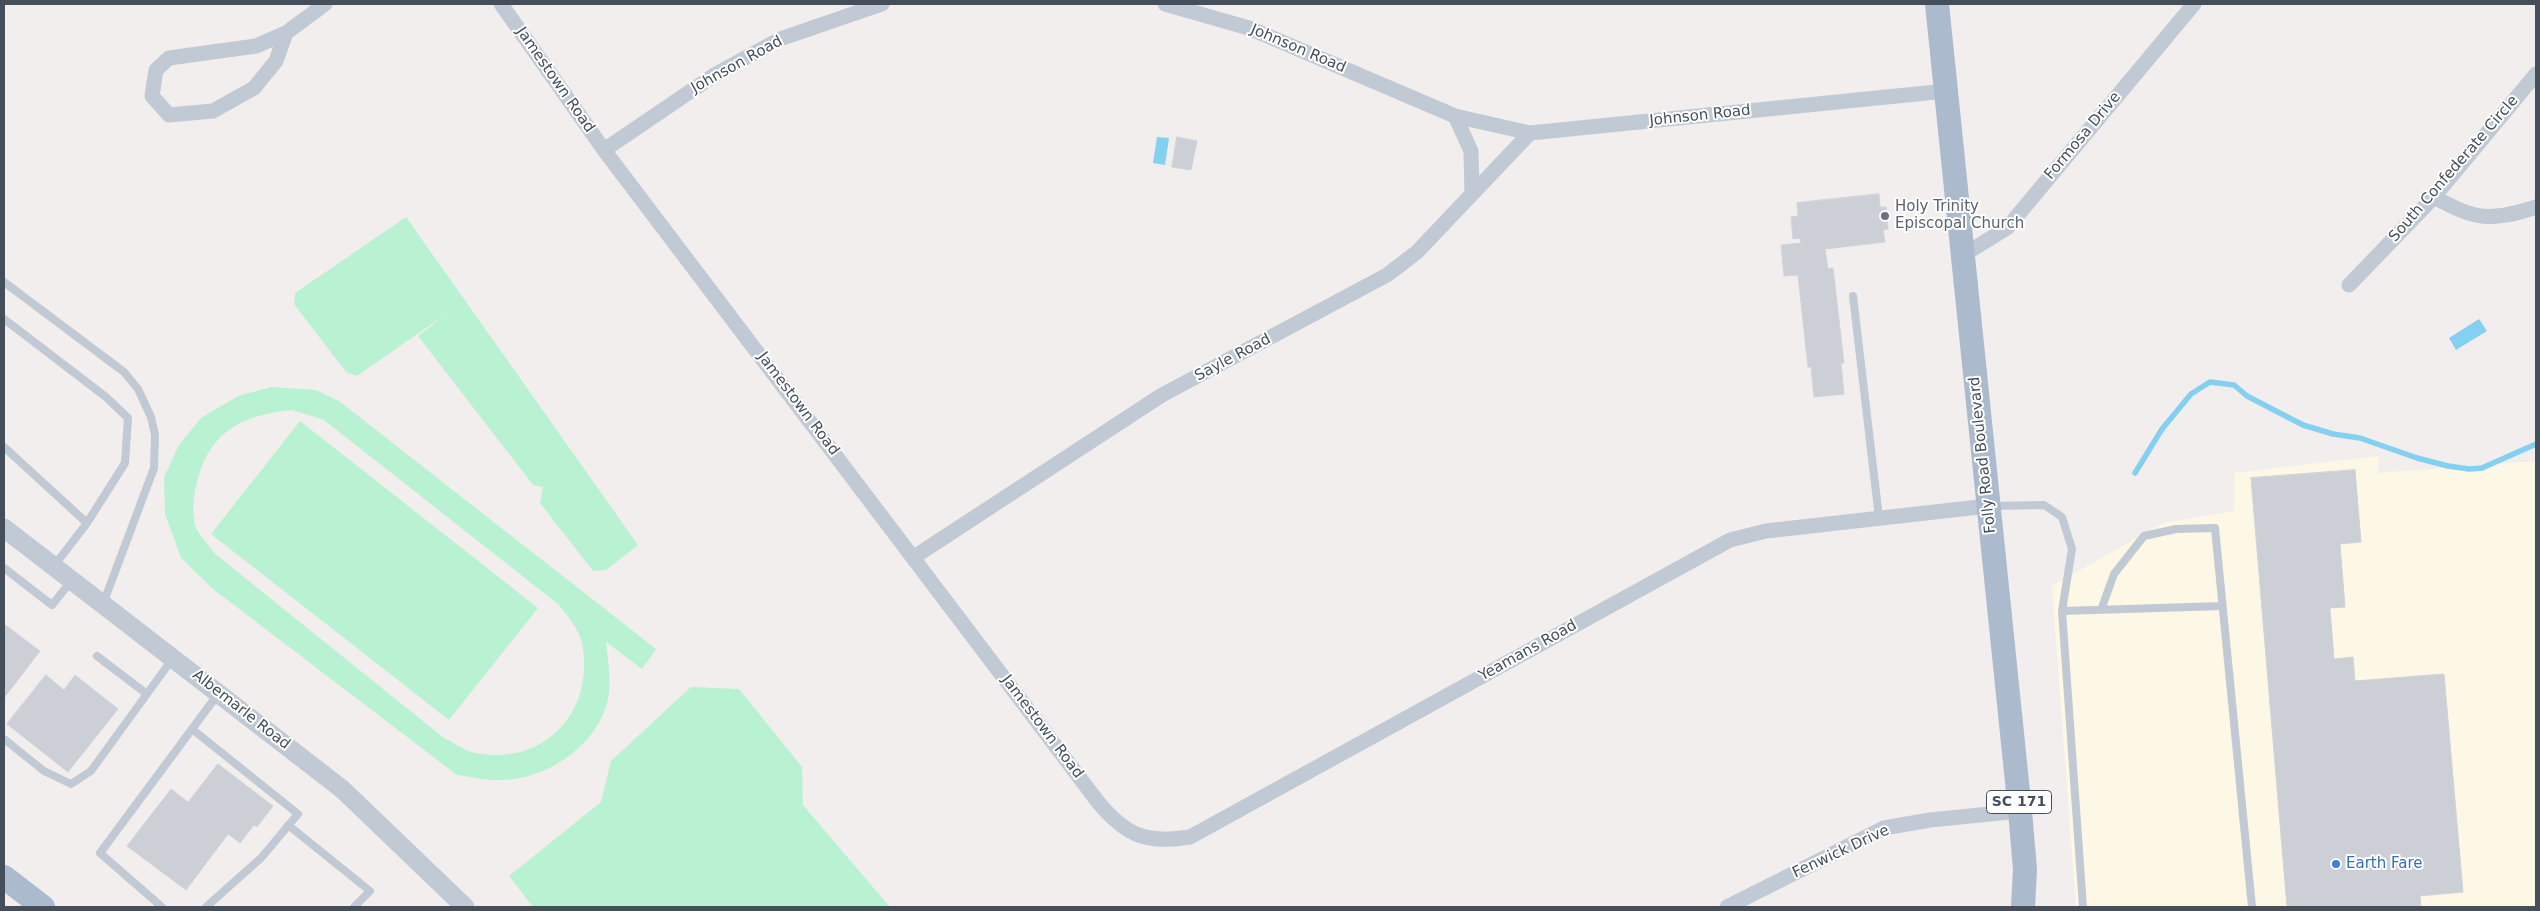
<!DOCTYPE html>
<style>
body{margin:0}
#map{position:relative;width:2540px;height:911px;overflow:hidden;background:#f1eeed;font-family:"DejaVu Sans",sans-serif}
canvas{display:block}
.frame{position:absolute;inset:0;border:5px solid #454f5c;pointer-events:none}
</style>
<div id="map">
<canvas width="2540" height="911"></canvas>
<div class="frame"></div>
</div>
<script>
const g = document.querySelector('canvas').getContext('2d');
g.lineJoin = 'round';
function paint(path, color) { g.fillStyle = color; g.fill(path, 'evenodd'); }
function stroke(path, color, width, dash) { g.strokeStyle = color; g.lineWidth = width; g.lineCap = dash ? 'butt' : 'round'; g.setLineDash(dash || []); g.stroke(path); }
function drawText(font, color, halo, rows, align = 'center') {
  g.font = font + ' "DejaVu Sans",sans-serif'; g.lineWidth = 4; g.setLineDash([]); g.textBaseline = 'middle'; g.strokeStyle = halo; g.fillStyle = color; for (const [text, x, y, turn = 0] of rows) {
    g.save(); g.translate(x, y); g.rotate((+turn || 0) * Math.PI / 180); g.textAlign = isNaN(turn) ? turn : align; if (halo) g.strokeText(text, 0, 0); g.fillText(text, 0, 0); g.restore();
  }
}
paint(new Path2D(`
 M 2379,456 L 2378,473 L 2536,461 L 2536,907 L 2076,907 L 2052,586 L 2163,523 L 2234,511 L 2234,473 Z`), '#fdf8e6');
paint(new Path2D(`
 M 406,217 L 638,545 L 606,570 L 593,571 L 540,503 L 543,487 L 533,485 L 418,336 L 449,312 L 357,376 L 346,372 L 294,304 L 295,293 Z
 M 271,387 L 316,390 L 339,401 L 656,649 L 642,669 L 606,642 C 608,663 613,686 606,707 C 591,751 541,782 495,780 C 482,780 469,776 457,775 L 213,589 L 181,558 L 165,514 L 164,477 L 179,445 L 201,418 L 238,396 ZM 292,410 L 324,420 L 558,604 C 567,615 579,629 582,643 C 596,713 542,769 471,752 C 462,749 453,742 444,738 L 214,553 C 209,545 200,536 196,528 C 192,516 193,498 196,486 C 208,432 241,415 292,410 Z
 M 300,421 L 538,608 L 449,720 L 211,534 Z
 M 691,687 L 739,689 L 802,767 L 803,805 L 889,906 L 888,907 L 533,907 L 509,876 L 601,802 L 611,761 Z`), '#b9f1d3');
paint(new Path2D(`
 M 1157,137 L 1169,138 L 1165,165 L 1153,163 Z
 M 2479,319 L 2487,331 L 2456,350 L 2449,338 Z`), '#84d0f0');
stroke(new Path2D(`
 M 2135,473 L 2162,429 L 2191,394 L 2210,382 L 2234,385 L 2247,396 L 2303,425 L 2333,434 L 2360,438 L 2417,458 L 2448,466 L 2469,469 L 2482,468 L 2536,444`), '#84d0f0', 5.5);
const building = new Path2D(`
 M 1177,137 L 1197,141 L 1191,170 L 1172,167 Z
 M 1879,194 L 1880,207 L 1886,207 L 1888,229 L 1883,230 L 1885,242 L 1825,249 L 1828,269 L 1833,268 L 1844,363 L 1841,363 L 1844,394 L 1814,397 L 1811,367 L 1808,367 L 1798,275 L 1784,276 L 1781,245 L 1801,243 L 1800,238 L 1793,239 L 1791,217 L 1798,216 L 1797,203 Z
 M 2355,470 L 2361,542 L 2340,544 L 2345,607 L 2330,608 L 2334,659 L 2353,657 L 2355,681 L 2444,674 L 2463,892 L 2420,896 L 2421,907 L 2287,907 L 2251,478 Z
 M 4,624 L 40,651 L 4,698 Z
 M 46,675 L 64,690 L 75,675 L 118,709 L 68,772 L 7,724 Z
 M 218,764 L 273,806 L 257,827 L 254,825 L 240,843 L 228,834 L 186,890 L 127,846 L 171,789 L 188,802 Z`);
paint(building, '#cccfd6');
stroke(building, '#d1d3da', 1);
stroke(new Path2D(`
 M 4,282 L 124,372 L 138,389 L 151,417 L 155,435 L 154,468 L 103,604
 M 1853,296 L 1879,518
 M 4,319 L 106,397 L 128,418 L 125,463 L 87,523 L 54,566
 M 4,447 L 87,523
 M 1991,506 L 2044,505 L 2062,517 L 2072,549 L 2062,611 L 2083,907
 M 4,568 L 52,605 L 72,580
 M 2101,610 L 2114,574 L 2144,536 L 2176,529 L 2215,528 L 2252,907
 M 2062,611 L 2222,606
 M 97,656 L 147,694
 M 192,729 L 298,814 L 261,858 L 206,907
 M 4,739 L 44,771 L 71,784 L 91,771 L 173,658
 M 288,825 L 370,891 L 354,907
 M 162,907 L 100,853 L 218,694`), '#c0c9d4', 8);
stroke(new Path2D(`
 M 501,4 L 604,150 L 1098,802 C 1126,836 1147,844 1190,837 L 1730,540 L 1766,531 L 1988,506
 M 1165,4 L 1249,28 L 1455,116 L 1530,133 L 1946,91
 M 286,33 L 276,61 L 254,88 L 213,111 L 169,115 L 152,96 L 156,70 L 169,58 L 256,46 L 286,33 L 325,4
 M 1455,116 L 1471,151 L 1472,194
 M 604,150 L 716,74 L 780,39 L 882,4
 M 2434,197 C 2476,220 2490,222 2536,207
 M 1962,256 L 2007,228 L 2194,4
 M 2349,285 L 2434,197 L 2536,74
 M 914,557 L 1162,395 L 1387,275 L 1417,252 L 1530,133
 M 1727,907 L 1884,828 L 1930,820 L 2020,811`), '#c0c9d4', 15);
stroke(new Path2D(`
 M 4,528 L 342,789 L 465,907`), '#c0c9d4', 19);
stroke(new Path2D(`
 M 1937,4 L 2020,811 L 2025,869 L 2023,907
 M 4,877 L 43,907`), '#acbace', 24);
for (const [x, y, r, color] of [
 [1885,216,5,"#6b7280"],
 [2336,864,5,"#3f7fe0"]
]) { const dot = new Path2D(); dot.arc(x, y, r, 0, 2 * Math.PI); g.fillStyle = color; g.fill(dot); stroke(dot, '#fff', 2); }
for (const [x, y, w] of [
 [2019,802,65]
]) { const box = new Path2D(); box.roundRect(x - w / 2, y - 11.5, w, 23, 4); g.fillStyle = '#fff'; g.fill(box); stroke(box, '#454f5c', 1); }
drawText('bold 14px', '#454f5c', null, [
 ["SC 171",2019,802]
]);
drawText('15px', '#454f5c', '#fff', [
 ["Johnson Road",1298,49,23],
 ["Johnson Road",737,65,-29],
 ["Jamestown Road",555,80,55],
 ["Johnson Road",1700,116,-6],
 ["Formosa Drive",2083,136,-50],
 ["South Confederate Circle",2454,169,-49],
 ["Sayle Road",1233,358,-28],
 ["Jamestown Road",798,404,53],
 ["Folly Road Boulevard",1983,455,-96],
 ["Yeamans Road",1528,651,-29],
 ["Albemarle Road",241,710,38],
 ["Jamestown Road",1042,727,53],
 ["Fenwick Drive",1841,852,-25]
]);
drawText('15px', '#5b616d', '#fff', [
 ["Holy Trinity",1895,207],
 ["Episcopal Church",1895,224]
], 'left');
drawText('15px', '#366cbe', '#fff', [
 ["Earth Fare",2346,864]
], 'left');
</script>
